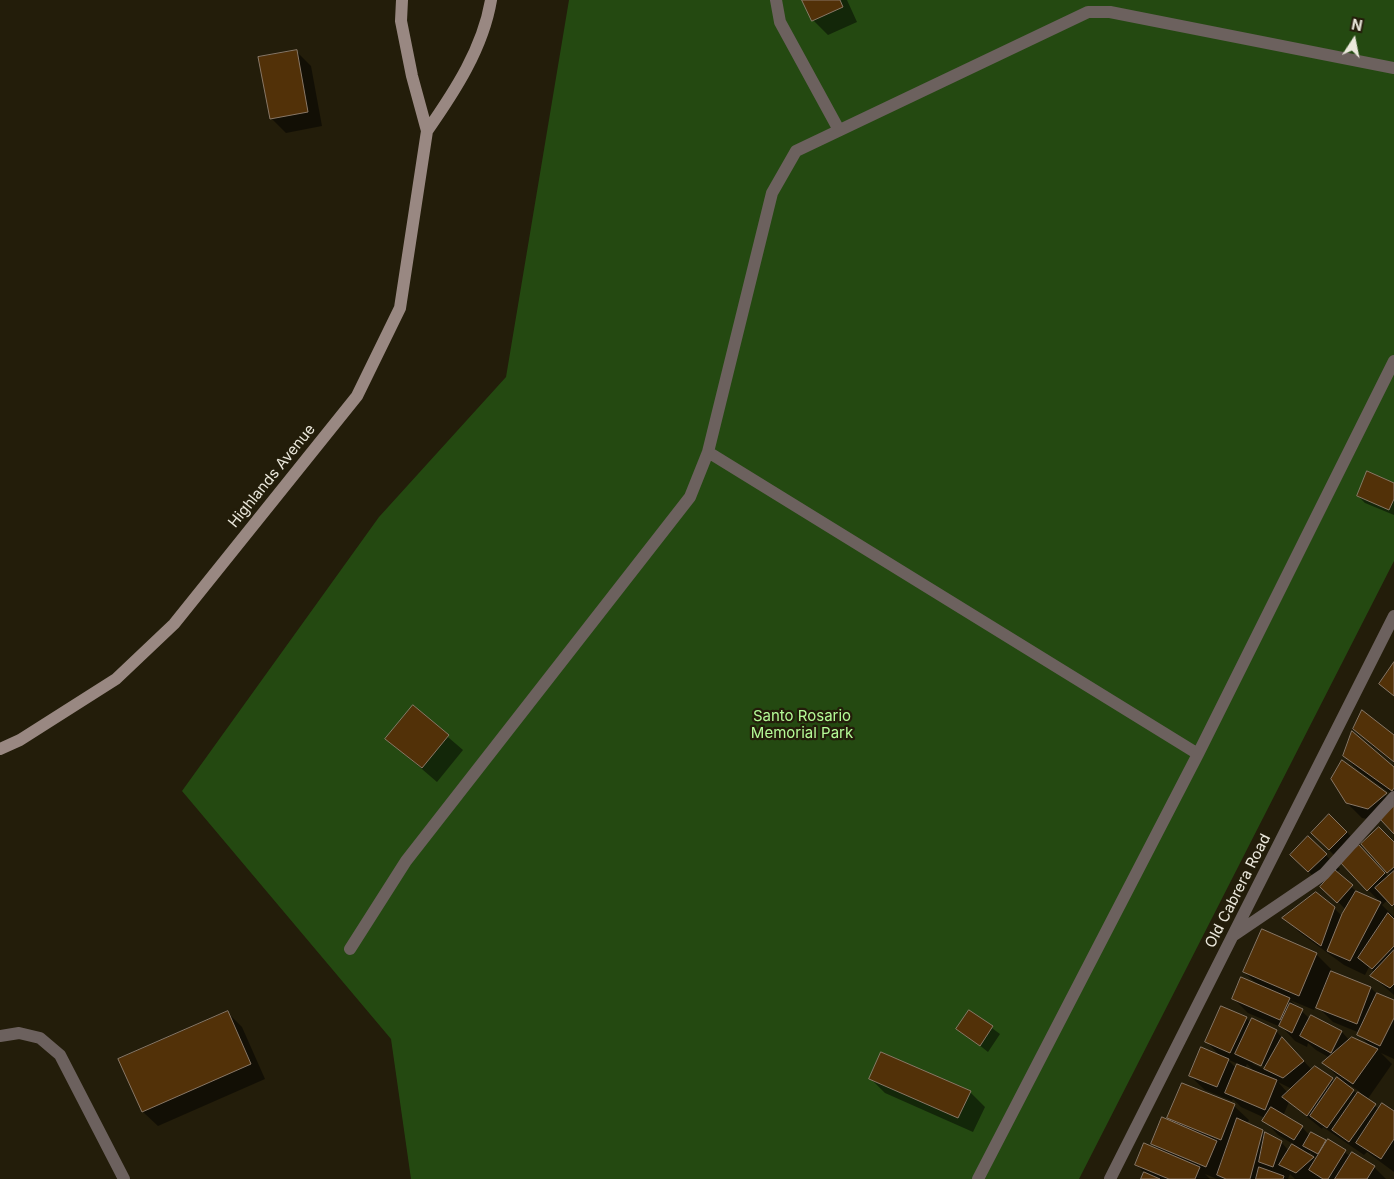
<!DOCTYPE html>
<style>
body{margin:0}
#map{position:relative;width:1394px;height:1179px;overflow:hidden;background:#231d0a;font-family:Inter,sans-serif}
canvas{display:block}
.north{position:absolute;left:1329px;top:15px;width:50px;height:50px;-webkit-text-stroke:4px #231d0a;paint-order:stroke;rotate:11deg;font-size:14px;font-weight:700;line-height:20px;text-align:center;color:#ebe8dc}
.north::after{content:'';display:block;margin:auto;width:18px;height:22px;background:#ebe8dc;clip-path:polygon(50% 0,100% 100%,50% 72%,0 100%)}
</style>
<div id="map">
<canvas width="1394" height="1179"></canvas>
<div class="north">N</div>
</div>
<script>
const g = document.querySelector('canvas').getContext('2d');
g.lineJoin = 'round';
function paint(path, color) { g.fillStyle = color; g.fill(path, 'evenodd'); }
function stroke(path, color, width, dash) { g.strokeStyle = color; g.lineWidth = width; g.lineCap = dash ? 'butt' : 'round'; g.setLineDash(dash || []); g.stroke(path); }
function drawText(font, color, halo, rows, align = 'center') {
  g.font = font + ' Inter,sans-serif'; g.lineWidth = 4.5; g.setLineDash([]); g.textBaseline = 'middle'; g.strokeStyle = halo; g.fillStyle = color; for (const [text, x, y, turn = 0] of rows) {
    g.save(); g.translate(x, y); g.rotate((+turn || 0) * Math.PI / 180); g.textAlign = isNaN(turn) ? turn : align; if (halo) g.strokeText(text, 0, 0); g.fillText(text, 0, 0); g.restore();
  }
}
paint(new Path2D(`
 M 569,0 L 1394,0 L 1394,561 L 1079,1179 L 411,1179 L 391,1039 L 182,791 L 379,517 L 506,377 Z`), '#244911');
paint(new Path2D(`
 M 804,0 L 847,0 L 857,22 L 828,35 L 813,20 Z
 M 296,51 L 311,66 L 322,126 L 286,133 L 271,118 Z
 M 1394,484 L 1394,515 L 1365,503 L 1358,496 Z
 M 413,707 L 463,750 L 437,782 L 387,739 Z
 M 1355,729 L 1394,737 L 1394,763 L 1370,744 Z
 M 1344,756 L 1394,768 L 1394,796 L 1359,771 Z
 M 1342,762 L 1394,802 L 1394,832 L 1385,822 L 1362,818 L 1347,803 Z
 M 1347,832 L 1389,878 L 1391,875 L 1362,844 L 1394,843 L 1394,906 L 1388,900 L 1382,905 L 1394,917 L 1394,995 L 1372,976 L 1375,973 L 1369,967 L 1365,975 L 1344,965 L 1299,932 L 1284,918 L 1334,908 L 1342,916 L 1346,910 L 1306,869 L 1308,838 L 1340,869 L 1336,873 L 1360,895 L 1382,904 L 1327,848 Z
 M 1316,954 L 1331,969 L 1330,972 L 1371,988 L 1378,995 L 1394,1001 L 1394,1059 L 1381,1053 L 1392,1064 L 1367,1100 L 1379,1109 L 1394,1113 L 1394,1172 L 1367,1152 L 1364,1155 L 1323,1127 L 1322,1129 L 1289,1102 L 1283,1116 L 1302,1127 L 1310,1136 L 1327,1143 L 1328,1141 L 1350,1156 L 1374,1167 L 1386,1179 L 1295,1179 L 1290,1174 L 1288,1179 L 1217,1179 L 1205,1174 L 1210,1179 L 1142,1179 L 1145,1173 L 1136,1165 L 1160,1151 L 1152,1143 L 1175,1124 L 1169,1118 L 1234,1106 L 1249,1120 L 1247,1124 L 1281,1142 L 1289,1151 L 1293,1144 L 1278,1135 L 1264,1120 L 1265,1118 L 1241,1107 L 1233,1099 L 1232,1101 L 1205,1090 L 1190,1076 L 1222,1058 L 1206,1041 L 1246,1018 L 1251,1023 L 1276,1031 L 1312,1070 L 1315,1067 L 1335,1082 L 1338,1077 L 1324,1063 L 1330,1058 L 1316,1050 L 1308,1043 L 1307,1047 L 1295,1041 L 1283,1028 L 1248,1013 L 1233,998 L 1258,985 L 1244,972 ZM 1323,989 L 1325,990 L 1318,1007 L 1333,1022 L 1360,1033 L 1359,1035 L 1370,1046 L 1350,1041 L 1342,1032 L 1312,1017 L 1310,1019 L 1290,1000 L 1314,1010 ZM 1227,1059 L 1238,1064 L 1236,1068 ZM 1253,1061 L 1267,1068 L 1266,1070 L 1253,1064 ZM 1247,1064 L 1255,1072 L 1245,1068 ZM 1278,1082 L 1292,1089 L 1288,1093 ZM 1350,1085 L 1360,1092 L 1358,1095 L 1349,1086 ZM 1310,1152 L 1318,1160 L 1318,1161 L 1308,1155 Z
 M 970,1012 L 1000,1034 L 988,1052 L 958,1028 Z
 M 228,1013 L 242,1027 L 265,1079 L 158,1126 L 143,1112 L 120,1060 Z
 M 870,1078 L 970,1092 L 985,1107 L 973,1132 L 885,1093 Z`), '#0007');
const building = new Path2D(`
 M 802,0 L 840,0 L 843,7 L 812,21 Z
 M 297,50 L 308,112 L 270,119 L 258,57 Z
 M 1367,471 L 1394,483 L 1394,499 L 1389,510 L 1357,496 Z
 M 1394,662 L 1394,696 L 1379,684 Z
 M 413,705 L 449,735 L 422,768 L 385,739 Z
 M 1362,710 L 1394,735 L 1394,762 L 1353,729 Z
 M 1352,731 L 1394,767 L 1394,788 L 1392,791 L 1343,756 Z
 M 1342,760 L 1387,793 L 1368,809 L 1346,803 L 1331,779 Z
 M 1394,806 L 1394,834 L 1380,819 Z
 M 1329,814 L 1347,832 L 1329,850 L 1311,833 Z
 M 1379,827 L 1394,842 L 1394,867 L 1387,873 L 1361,844 Z
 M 1308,836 L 1327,854 L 1308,872 L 1290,855 Z
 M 1359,845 L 1385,873 L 1367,891 L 1340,862 Z
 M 1335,870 L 1353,885 L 1337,903 L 1320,887 Z
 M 1394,871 L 1394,904 L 1392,906 L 1375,888 Z
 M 1356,891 L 1381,902 L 1350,961 L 1327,951 L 1342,914 Z
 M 1316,892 L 1335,907 L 1321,946 L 1282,918 Z
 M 1388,913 L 1394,919 L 1394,946 L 1372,969 L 1358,958 Z
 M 1262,929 L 1317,953 L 1299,996 L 1243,972 Z
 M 1394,950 L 1394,984 L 1390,988 L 1370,976 Z
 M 1331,971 L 1371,987 L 1357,1024 L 1316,1008 Z
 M 1241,977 L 1290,998 L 1280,1020 L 1232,999 Z
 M 1377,993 L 1394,1000 L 1394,1018 L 1380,1046 L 1357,1035 Z
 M 1290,1003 L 1303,1009 L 1292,1033 L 1279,1026 Z
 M 1221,1006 L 1247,1017 L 1230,1053 L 1205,1042 Z
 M 969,1010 L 993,1026 L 980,1046 L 956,1029 Z
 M 228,1011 L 251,1064 L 142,1112 L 118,1059 Z
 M 1311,1015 L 1342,1031 L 1331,1053 L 1300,1036 Z
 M 1252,1018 L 1277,1030 L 1261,1066 L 1235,1054 Z
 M 1282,1037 L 1304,1061 L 1283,1078 L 1264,1069 Z
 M 1352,1037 L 1378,1049 L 1353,1084 L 1322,1063 Z
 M 1201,1047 L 1229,1059 L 1217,1087 L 1189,1076 Z
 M 881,1052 L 971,1091 L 958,1118 L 869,1079 Z
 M 1237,1064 L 1277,1080 L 1265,1110 L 1225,1093 Z
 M 1315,1066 L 1333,1078 L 1307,1116 L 1282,1097 Z
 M 1337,1077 L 1354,1090 L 1327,1128 L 1310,1116 Z
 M 1182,1083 L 1235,1104 L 1221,1140 L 1167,1118 Z
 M 1358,1092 L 1376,1104 L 1349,1142 L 1332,1130 Z
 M 1382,1103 L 1394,1111 L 1394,1139 L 1381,1159 L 1356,1143 Z
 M 1271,1107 L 1303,1126 L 1294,1140 L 1262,1121 Z
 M 1162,1117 L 1217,1141 L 1206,1167 L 1151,1144 Z
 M 1237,1118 L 1263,1130 L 1250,1179 L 1226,1179 L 1217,1175 Z
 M 1265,1132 L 1282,1141 L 1273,1167 L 1259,1162 Z
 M 1311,1132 L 1326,1140 L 1318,1154 L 1303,1146 Z
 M 1328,1139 L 1346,1150 L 1328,1179 L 1323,1179 L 1309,1170 Z
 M 1144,1143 L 1200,1167 L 1195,1179 L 1169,1179 L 1135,1165 Z
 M 1292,1144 L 1314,1157 L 1296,1173 L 1279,1165 Z
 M 1352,1152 L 1375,1166 L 1367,1179 L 1335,1179 Z
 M 1259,1167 L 1284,1176 L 1283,1179 L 1256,1179 Z
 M 1144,1172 L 1160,1179 L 1141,1179 Z`);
paint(building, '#523108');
stroke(building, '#876', 1);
stroke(new Path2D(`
 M 776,0 L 780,22 L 839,130
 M 708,452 L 1198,754
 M 350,949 L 406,861 L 690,497 L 708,452 L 772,193 L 796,151 L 1088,12 L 1110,12 L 1394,68
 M 978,1179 L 1198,754 L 1394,361`), '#6c615e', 12);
stroke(new Path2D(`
 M 1234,935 L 1324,874 L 1394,797
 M 0,1036 L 19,1033 L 40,1038 L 60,1055 L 124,1179
 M 1110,1179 L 1394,616`), '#6c615e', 12);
stroke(new Path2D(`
 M 427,131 C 455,91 483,48 491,0
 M 0,749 L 20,740 L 116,679 L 174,624 L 357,396 L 400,308 L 427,131 L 412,76 L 401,21 L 402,0`), '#998882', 12);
drawText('15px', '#ebe8dc', '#231d0a', [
 ["Highlands Avenue",272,476,-51],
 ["Old Cabrera Road",1238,891,-63]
]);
drawText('15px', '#b5fb97', '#231d0a', [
 ["Santo Rosario",802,716],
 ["Memorial Park",802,733]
]);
</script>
